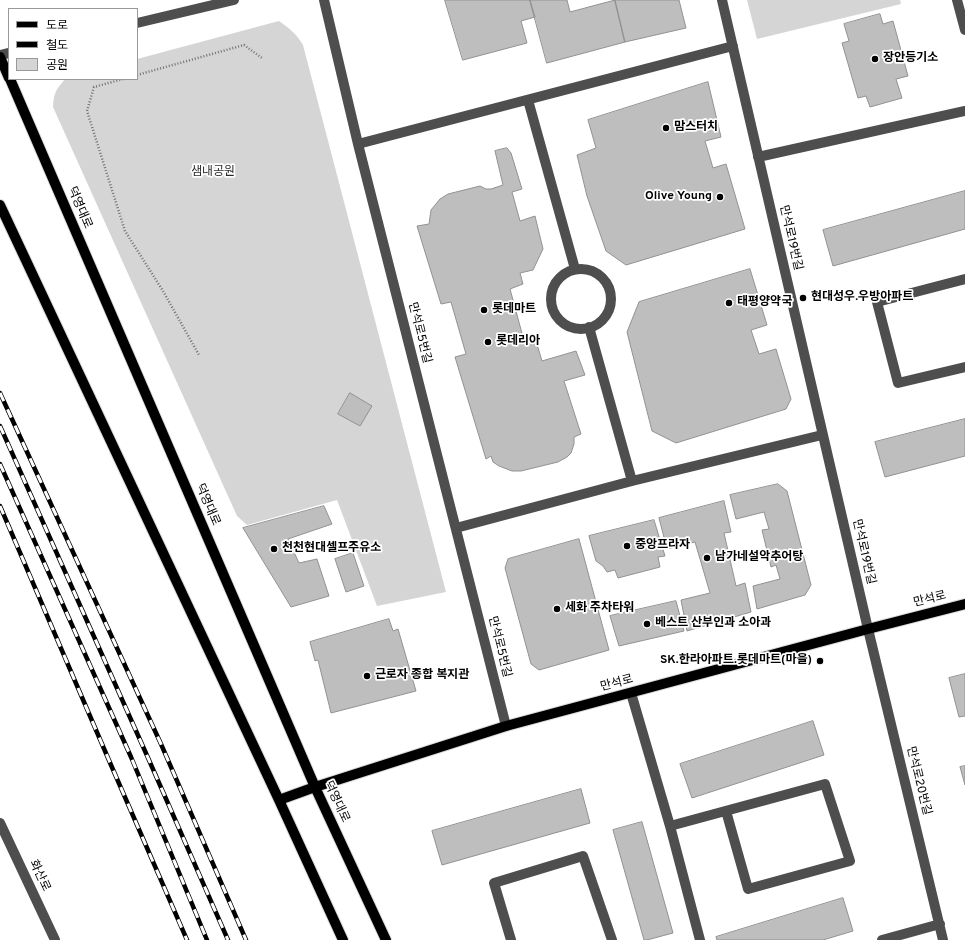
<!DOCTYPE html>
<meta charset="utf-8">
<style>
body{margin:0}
#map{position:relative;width:965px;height:940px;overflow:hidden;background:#fff;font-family:Overpass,"Noto Sans KR",sans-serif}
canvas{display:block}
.legend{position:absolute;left:8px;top:8px;width:130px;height:72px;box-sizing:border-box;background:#fff;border:1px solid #999;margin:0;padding:5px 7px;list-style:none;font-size:12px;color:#000}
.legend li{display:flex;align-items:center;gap:8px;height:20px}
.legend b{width:20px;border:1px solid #999}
</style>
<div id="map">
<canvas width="965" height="940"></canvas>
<ul class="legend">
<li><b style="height:5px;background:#000"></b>도로</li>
<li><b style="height:5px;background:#000"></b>철도</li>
<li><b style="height:11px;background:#d5d5d5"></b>공원</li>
</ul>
</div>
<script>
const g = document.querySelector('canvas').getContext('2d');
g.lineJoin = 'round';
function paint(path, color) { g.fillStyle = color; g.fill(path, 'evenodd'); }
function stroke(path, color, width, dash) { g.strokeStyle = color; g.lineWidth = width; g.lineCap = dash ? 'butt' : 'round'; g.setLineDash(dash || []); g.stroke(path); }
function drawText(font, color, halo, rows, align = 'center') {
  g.font = font + ' Overpass,"Noto Sans KR",sans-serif'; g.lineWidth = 3.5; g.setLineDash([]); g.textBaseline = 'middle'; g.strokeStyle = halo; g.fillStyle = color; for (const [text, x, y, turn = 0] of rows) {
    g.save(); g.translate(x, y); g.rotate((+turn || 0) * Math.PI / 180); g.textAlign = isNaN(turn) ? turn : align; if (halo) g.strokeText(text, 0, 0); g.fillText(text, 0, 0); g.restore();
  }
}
paint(new Path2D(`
 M 747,0 L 900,0 L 901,4 L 757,39 Z
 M 279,21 C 290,29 295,32 303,45 L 446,592 L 377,606 L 337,500 L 247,525 L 237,516 L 53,107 C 54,92 56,90 65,79 L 137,79 L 137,59 Z`), '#d5d5d5');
const building = new Path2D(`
 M 445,0 L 530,0 L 535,17 L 521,21 L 527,43 L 463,60 Z
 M 530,0 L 567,0 L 570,12 L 615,0 L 625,42 L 547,63 Z
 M 615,0 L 679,0 L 686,28 L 625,42 Z
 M 880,14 L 883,24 L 893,21 L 908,76 L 896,79 L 902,98 L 870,107 L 866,96 L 858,98 L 842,43 L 849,41 L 844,24 Z
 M 708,82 L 721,137 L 705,141 L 713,168 L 726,164 L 745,229 L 626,265 L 606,251 L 587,196 L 577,155 L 596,148 L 588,120 Z
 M 507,148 L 511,153 L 522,189 L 512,192 L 520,221 L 535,216 L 543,249 L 533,270 L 520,273 L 523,284 L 510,289 L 523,337 L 534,334 L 542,361 L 576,351 L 585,375 L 564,381 L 581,434 L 574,437 L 574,444 L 571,453 L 567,457 L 558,462 L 521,471 L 512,471 L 499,466 L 493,462 L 491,456 L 486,459 L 455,357 L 466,354 L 451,302 L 441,304 L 417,226 L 429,224 L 431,210 L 440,199 L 448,194 L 480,186 L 486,189 L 491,189 L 503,185 L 495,151 Z
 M 965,191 L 965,229 L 833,266 L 823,230 Z
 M 750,269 L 767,325 L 751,330 L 759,354 L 776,349 L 791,399 L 786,409 L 676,443 L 652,431 L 627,332 L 639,302 Z
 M 350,393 L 372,406 L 360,426 L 338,414 Z
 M 965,419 L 965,456 L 885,477 L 875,442 Z
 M 778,484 L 787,491 L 811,585 L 805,595 L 757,609 L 753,586 L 780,579 L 776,565 L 771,567 L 762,530 L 769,529 L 764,512 L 736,519 L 730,495 Z
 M 724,501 L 731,532 L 724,533 L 736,586 L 745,583 L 751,612 L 687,631 L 681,600 L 710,593 L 695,542 L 667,549 L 659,518 Z
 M 324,506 L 332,524 L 288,539 L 299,563 L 317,559 L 329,596 L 291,607 L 243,528 Z
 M 654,520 L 665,556 L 658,557 L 660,567 L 618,578 L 615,570 L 607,572 L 603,566 L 596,561 L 589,536 Z
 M 579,539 L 609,650 L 539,670 L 531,664 L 505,568 L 508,559 Z
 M 353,553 L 364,586 L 346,592 L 335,559 Z
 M 676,601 L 684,631 L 619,646 L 610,616 Z
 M 389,619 L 393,631 L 398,629 L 416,691 L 331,713 L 318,660 L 315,661 L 310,642 Z
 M 965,674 L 965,716 L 959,717 L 949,678 Z
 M 813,721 L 824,755 L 692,798 L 680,764 Z
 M 965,766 L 965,785 L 960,767 Z
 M 581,789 L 590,823 L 442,865 L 432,831 Z
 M 642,822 L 673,933 L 647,940 L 644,940 L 613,830 Z
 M 843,898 L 853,931 L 823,940 L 717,940 L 716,937 Z`);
paint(building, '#bebebe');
stroke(building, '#929292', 1);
const major = new Path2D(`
 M 0,57 L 9,78
 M 10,79 L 315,787 L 386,940
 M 0,205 L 279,800 L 343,940
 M 279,800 L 315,787 L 506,726 L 868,629 L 965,604`);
stroke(major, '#dbdbdb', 12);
stroke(new Path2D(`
 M 137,75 L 244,45 L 262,58
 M 123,79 L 94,87 L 87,111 L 125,231 L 163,291 L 199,355`), '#707070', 2.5, [1, 2]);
stroke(new Path2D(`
 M 324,0 L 358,144 L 506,726
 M 722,0 L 868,629 L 943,940
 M 957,0 L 965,30
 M 137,23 L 234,0
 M 0,55 L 9,53
 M 528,100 L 575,269
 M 358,144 L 733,46
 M 758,157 L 965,111
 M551 299a30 30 0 1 1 60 0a30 30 0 1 1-60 0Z
 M 965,279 L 877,302 L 898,383 L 965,367
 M 589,327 L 632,481
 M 456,528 L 632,481 L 822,435
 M 631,693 L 670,826 L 700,940
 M 0,823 L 55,940
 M 670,826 L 825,784 L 850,861 L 748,889 L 726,811
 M 511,940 L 494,883 L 583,856 L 612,940
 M 882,940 L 940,924`), '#4e4e4e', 10);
stroke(major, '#000', 10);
const rail = new Path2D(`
 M 0,393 L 161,744 L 246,940
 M 0,426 L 145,751 L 228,940
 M 0,464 L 131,757 L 207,940
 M 0,506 L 111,765 L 187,940`);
stroke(rail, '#000', 4.5);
stroke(rail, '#fff', 3, [9]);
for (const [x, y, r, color] of [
 [875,59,4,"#000"],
 [666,128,4,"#000"],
 [720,197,4,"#000"],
 [803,298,4,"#000"],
 [729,303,4,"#000"],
 [484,310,4,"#000"],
 [488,342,4,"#000"],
 [627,546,4,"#000"],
 [274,549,4,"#000"],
 [707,558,4,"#000"],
 [557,609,4,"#000"],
 [647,624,4,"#000"],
 [820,661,4,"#000"],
 [367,676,4,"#000"]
]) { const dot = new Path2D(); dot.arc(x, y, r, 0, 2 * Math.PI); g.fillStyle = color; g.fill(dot); stroke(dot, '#fff', 1.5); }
drawText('bold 12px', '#000', '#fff', [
 ["장안등기소",883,59],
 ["맘스터치",674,128],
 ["Olive Young",712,197,"right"],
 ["현대성우.우방아파트",811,298],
 ["태평양약국",737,303],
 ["롯데마트",492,310],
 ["롯데리아",496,342],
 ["중앙프라자",635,546],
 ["천천현대셀프주유소",282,549],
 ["남가네설악추어탕",715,558],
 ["세화 주차타워",565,609],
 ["베스트 산부인과 소아과",655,624],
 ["SK.한라아파트.롯데마트(마을)",812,661,"right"],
 ["근로자 종합 복지관",375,676]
], 'left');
drawText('12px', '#2c2c2c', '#fff', [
 ["샘내공원",213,173]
]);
drawText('12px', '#000', '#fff', [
 ["덕영대로",79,208,67],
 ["만석로19번길",790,238,77],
 ["만석로5번길",419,333,76],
 ["덕영대로",207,505,67],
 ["만석로19번길",863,552,77],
 ["만석로",930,600,-14],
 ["만석로5번길",499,647,76],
 ["만석로",617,684,-15],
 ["만석로20번길",918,781,76],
 ["덕영대로",336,802,65],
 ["화산로",39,876,65]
]);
</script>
